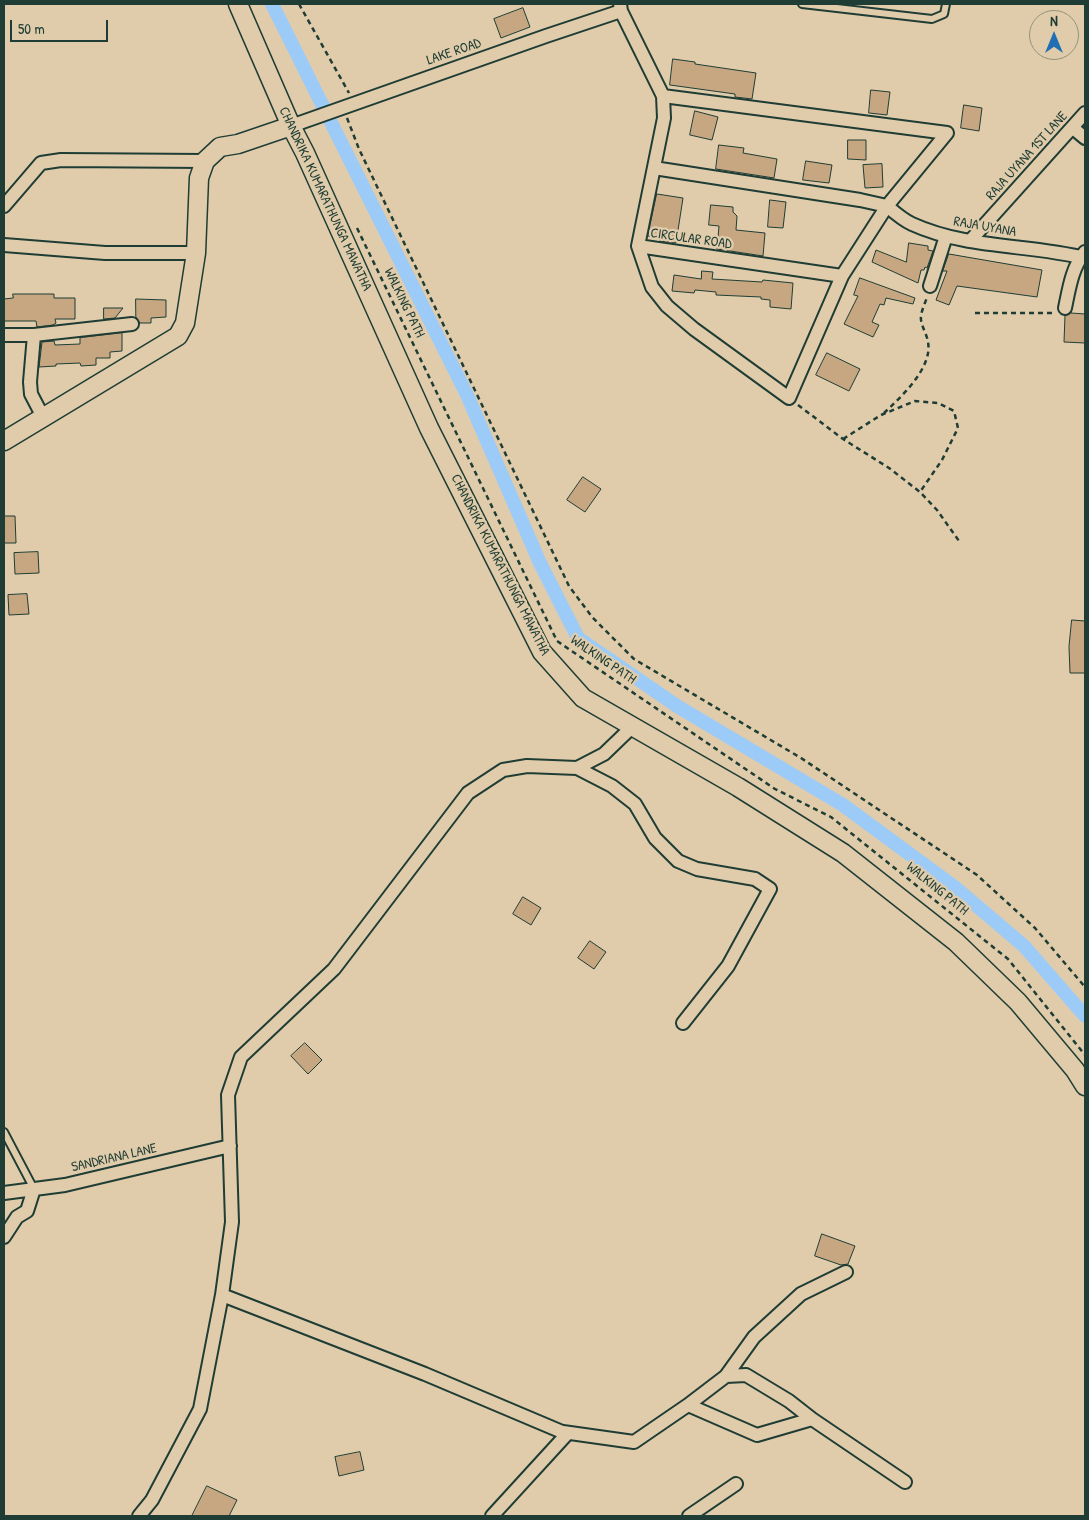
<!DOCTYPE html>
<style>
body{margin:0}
#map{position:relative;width:1089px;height:1520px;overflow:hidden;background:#e0ccab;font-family:"Patrick Hand",sans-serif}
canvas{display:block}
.frame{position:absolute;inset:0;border:5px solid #1f3d34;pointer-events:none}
.north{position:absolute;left:1029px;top:10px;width:50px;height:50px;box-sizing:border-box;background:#e0ccab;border:1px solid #93937b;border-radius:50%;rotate:0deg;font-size:14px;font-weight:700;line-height:20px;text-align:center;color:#1f3d34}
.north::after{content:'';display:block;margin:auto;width:18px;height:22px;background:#1f6fb2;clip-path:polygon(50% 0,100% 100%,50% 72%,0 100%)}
.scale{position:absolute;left:10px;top:20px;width:98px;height:22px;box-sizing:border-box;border:2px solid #1f3d34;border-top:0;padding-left:6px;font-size:15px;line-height:18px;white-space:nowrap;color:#1f3d34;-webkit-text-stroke:4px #e0ccab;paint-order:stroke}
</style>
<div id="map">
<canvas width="1089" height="1520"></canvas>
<div class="frame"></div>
<div class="north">N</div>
<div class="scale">50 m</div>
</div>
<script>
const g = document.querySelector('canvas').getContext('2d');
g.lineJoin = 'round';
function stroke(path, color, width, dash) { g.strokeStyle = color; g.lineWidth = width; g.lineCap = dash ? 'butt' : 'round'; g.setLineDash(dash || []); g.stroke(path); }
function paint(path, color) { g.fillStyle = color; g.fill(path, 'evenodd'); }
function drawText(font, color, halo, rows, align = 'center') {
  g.font = font + ' "Patrick Hand",sans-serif'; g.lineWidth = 4.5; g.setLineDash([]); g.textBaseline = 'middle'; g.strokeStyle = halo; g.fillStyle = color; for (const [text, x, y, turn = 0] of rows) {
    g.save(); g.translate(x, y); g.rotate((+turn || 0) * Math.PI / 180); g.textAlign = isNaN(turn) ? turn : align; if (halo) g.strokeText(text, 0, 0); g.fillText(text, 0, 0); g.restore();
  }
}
stroke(new Path2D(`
 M 272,4 L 467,395 L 540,563 L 578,638 L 677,706 L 843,805 L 957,889 L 1024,946 L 1085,1016`), '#9dcbf8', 14);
const building = new Path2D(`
 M 523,8 L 530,27 L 501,38 L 494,19 Z
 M 673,59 L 695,62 L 695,64 L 756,73 L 752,99 L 735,97 L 735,94 L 670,85 Z
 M 871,90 L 890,92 L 887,115 L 869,113 Z
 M 964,105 L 982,108 L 979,131 L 961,128 Z
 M 695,111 L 718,117 L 712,140 L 690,135 Z
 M 848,140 L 866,140 L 866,160 L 848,159 Z
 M 719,145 L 744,148 L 743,153 L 777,159 L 774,178 L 716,169 Z
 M 806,161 L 832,165 L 829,183 L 803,180 Z
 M 882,164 L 883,187 L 865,188 L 863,165 Z
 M 657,194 L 683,198 L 676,243 L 660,241 L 660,238 L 648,236 Z
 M 770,200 L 786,202 L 783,228 L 768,227 Z
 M 711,205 L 733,207 L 733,212 L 737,216 L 736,230 L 765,233 L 763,256 L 717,249 L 719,226 L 709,225 Z
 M 909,243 L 928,246 L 928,250 L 933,251 L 927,268 L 925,267 L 924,270 L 921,270 L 918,283 L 872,262 L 876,250 L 906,262 Z
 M 949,254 L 1042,270 L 1037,297 L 957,286 L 949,305 L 936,300 L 947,271 L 943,271 Z
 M 702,271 L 713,272 L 712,279 L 762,282 L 763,280 L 793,283 L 791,309 L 770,307 L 770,300 L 761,299 L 761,297 L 716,295 L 716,292 L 695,290 L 694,293 L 672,291 L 674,275 L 701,279 Z
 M 860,278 L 915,298 L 913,304 L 886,298 L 884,305 L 880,304 L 872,322 L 879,325 L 873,337 L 844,324 L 858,296 L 854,295 Z
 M 13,294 L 54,294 L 54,298 L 75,298 L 75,319 L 55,319 L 56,323 L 53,325 L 37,327 L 36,321 L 4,321 L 4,299 L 13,298 Z
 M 136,299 L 166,300 L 166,317 L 151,318 L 151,323 L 140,323 L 136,317 Z
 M 104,308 L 123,308 L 115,318 L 104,319 Z
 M 1071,313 L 1085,314 L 1085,343 L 1064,342 L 1065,316 Z
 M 122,333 L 122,351 L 110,352 L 110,358 L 96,358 L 96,365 L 81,366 L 80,363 L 56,364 L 56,366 L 39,367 L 42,342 L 54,341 L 55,345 L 80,344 L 80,338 Z
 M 827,353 L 860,369 L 849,391 L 816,375 Z
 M 583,477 L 601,489 L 585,512 L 567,500 Z
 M 4,516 L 15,516 L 16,543 L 4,543 Z
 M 38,552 L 39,573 L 15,574 L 14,553 Z
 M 27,594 L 29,614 L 9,615 L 8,595 Z
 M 1072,620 L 1085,621 L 1085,673 L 1070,673 L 1069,647 Z
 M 523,897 L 541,908 L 531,925 L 513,914 Z
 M 590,941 L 606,952 L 594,969 L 578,958 Z
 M 305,1043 L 322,1060 L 308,1074 L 291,1056 Z
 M 822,1234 L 855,1246 L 848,1264 L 841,1265 L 815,1256 Z
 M 360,1452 L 364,1470 L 339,1476 L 335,1457 Z
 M 207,1486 L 237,1500 L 229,1516 L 192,1516 Z`);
paint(building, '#c6a781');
stroke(building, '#1f3d34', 1);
const lane = new Path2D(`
 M 802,4 L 932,19 L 944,14 L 946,4
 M 4,1132 L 34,1189`);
const street = new Path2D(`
 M 620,4 L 621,11 L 663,96 L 664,118 L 638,246 L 842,276 L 887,206 C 895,213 903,220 912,224 C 967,249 1028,244 1085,258
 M 291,126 L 546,36 L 621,11
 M 1073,128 L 1085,138
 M 654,168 L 860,200 L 887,206 L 947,133 L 663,96
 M 4,206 L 41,163 L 61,160 L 205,161
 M 970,241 L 1085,113
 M 4,245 L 105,253 L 196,253
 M 638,246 L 652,287 L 667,306 L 694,329 L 789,398 L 842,276
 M 930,286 L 946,236
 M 1065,308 C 1069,289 1072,267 1085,252
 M 4,335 L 34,335 L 132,324
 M 34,335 L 30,382 L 31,394 L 43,417
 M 577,768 L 604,754 L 633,726
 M 4,1193 L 65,1185 L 230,1146
 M 4,1237 L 17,1217 L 27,1211 L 34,1189
 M 222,1295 L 425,1374 L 567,1434 L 492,1516
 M 726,1376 L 754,1337 L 801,1294 L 846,1272
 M 688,1405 L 726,1376 L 746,1375 L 789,1401 L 812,1419
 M 563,1432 L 634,1442 L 688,1405 L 757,1435 L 812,1419 L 905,1482
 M 139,1516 L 152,1500 L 200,1409 L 222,1295 L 232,1222 L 228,1095 L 241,1057 L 334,969 L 468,793 L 503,770 L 527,766 L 577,768 L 612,786 L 635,804 L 655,838 L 678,861 L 697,869 L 755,879 L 770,889 L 728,966 L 683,1023
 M 689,1516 L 736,1484`);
const secondary = new Path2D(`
 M 238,4 L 291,126 L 305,153 L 429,428 L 542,652 L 583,698 L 738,787 L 843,853 L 956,942 L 1018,1002 L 1075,1070 L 1085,1086
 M 4,441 L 178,336 L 185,323 L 196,253 L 199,178 L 205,161 L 220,147 L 238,144 L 291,126`);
stroke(lane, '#1f3d34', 10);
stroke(street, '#1f3d34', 16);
stroke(secondary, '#1f3d34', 21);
stroke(new Path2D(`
 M 299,4 L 349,93
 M 347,118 L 359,149 L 569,586 L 592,617 L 634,659 L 801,758 L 977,875 L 1035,928 L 1085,987
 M 357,228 L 557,641 L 775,789 L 831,817 L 1008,959 L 1085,1055
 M 975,313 L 1054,313
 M 798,405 L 843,439 L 889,468 L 920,492 L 937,510 L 959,541
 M 884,413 C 900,398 933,368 928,342 C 927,335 922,327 921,320 C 920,313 925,304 927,297
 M 843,439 L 881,415 L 915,401 L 938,403 L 954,411 L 958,428 L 942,460 L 920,492`), '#1f3d34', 2.5, [5, 4]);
stroke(lane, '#e0ccab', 6);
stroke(street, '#e0ccab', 12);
stroke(secondary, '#e0ccab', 18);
drawText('14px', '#1f3d34', '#e0ccab', [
 ["LAKE ROAD",454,52,-19],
 ["RAJA UYANA 1ST LANE",1027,156,-48],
 ["CHANDRIKA KUMARATHUNGA MAWATHA",325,199,65],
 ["RAJA UYANA",985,227,10],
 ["CIRCULAR ROAD",691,239,8],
 ["WALKING PATH",404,303,64],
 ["CHANDRIKA KUMARATHUNGA MAWATHA",500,565,63],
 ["WALKING PATH",603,660,34],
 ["WALKING PATH",937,889,39],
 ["SANDRIANA LANE",114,1158,-13]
]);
</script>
